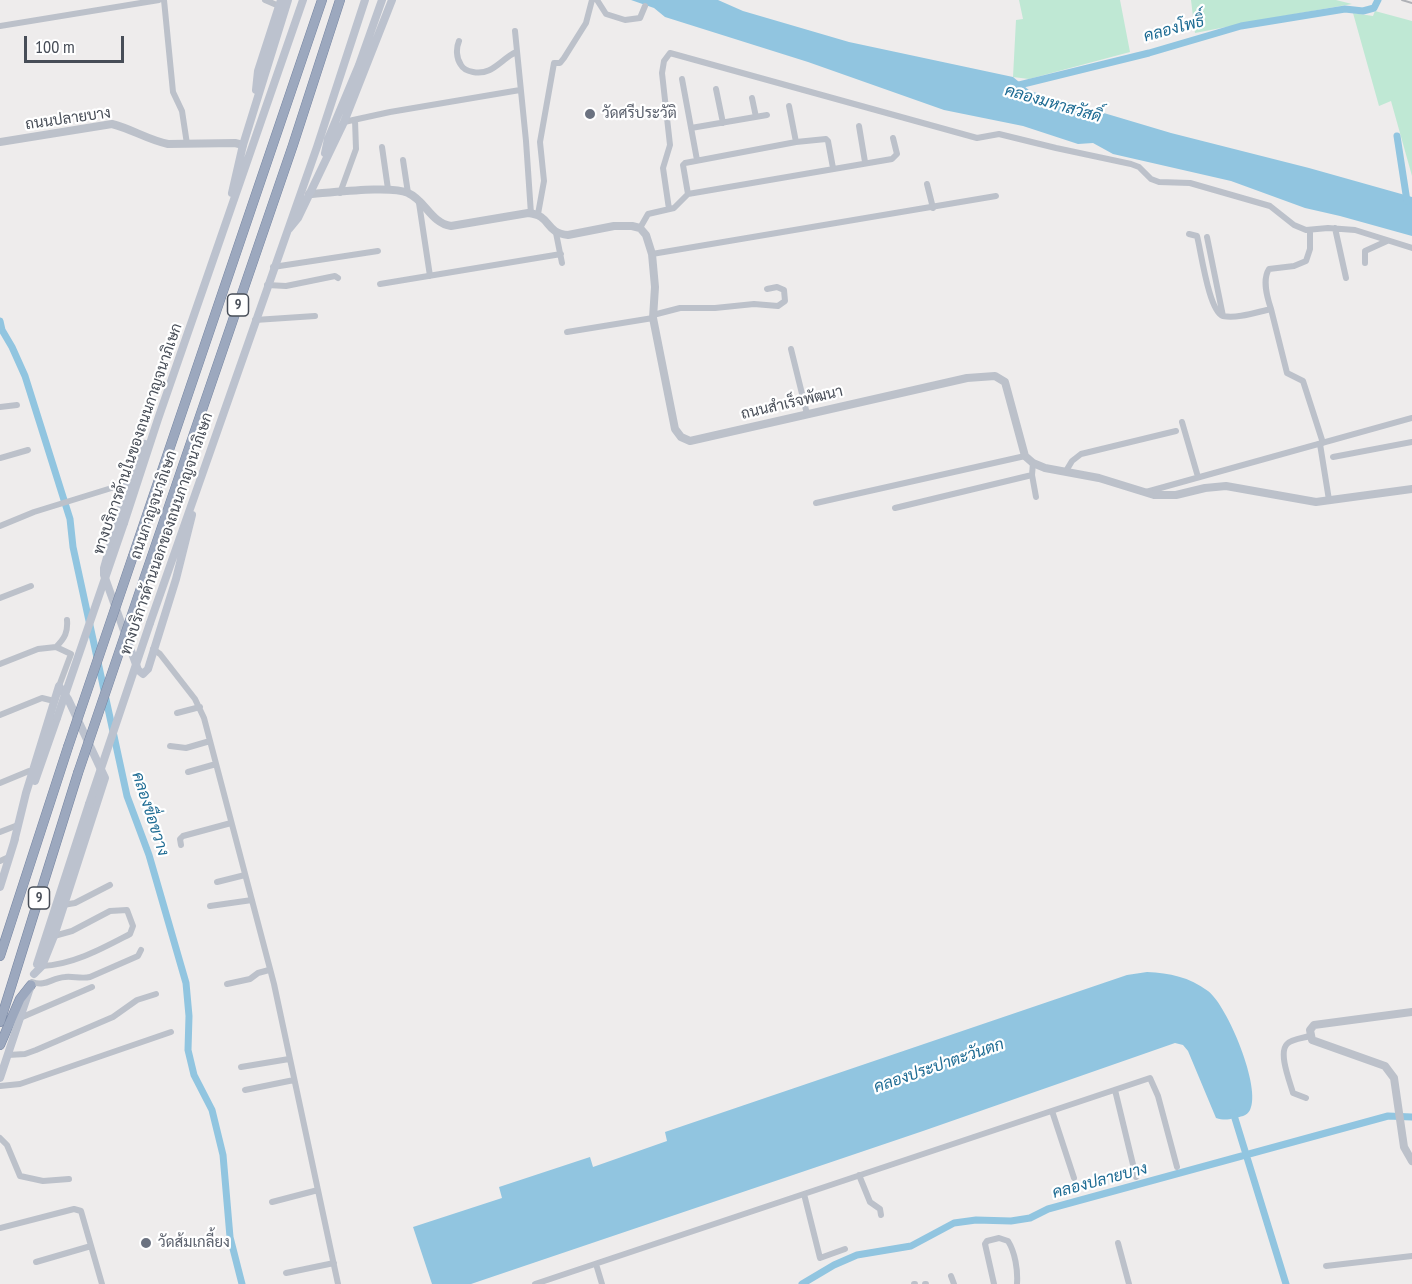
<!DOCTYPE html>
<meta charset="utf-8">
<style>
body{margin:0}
#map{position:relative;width:1412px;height:1284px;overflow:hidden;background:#eeecec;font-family:"PT Sans Narrow",sans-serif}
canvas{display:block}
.scale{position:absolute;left:24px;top:36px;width:100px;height:27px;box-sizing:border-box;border:3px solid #474d57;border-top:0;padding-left:8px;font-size:18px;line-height:21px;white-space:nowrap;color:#474d57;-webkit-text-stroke:4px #fff;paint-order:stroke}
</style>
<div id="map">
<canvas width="1412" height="1284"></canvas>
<div class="scale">100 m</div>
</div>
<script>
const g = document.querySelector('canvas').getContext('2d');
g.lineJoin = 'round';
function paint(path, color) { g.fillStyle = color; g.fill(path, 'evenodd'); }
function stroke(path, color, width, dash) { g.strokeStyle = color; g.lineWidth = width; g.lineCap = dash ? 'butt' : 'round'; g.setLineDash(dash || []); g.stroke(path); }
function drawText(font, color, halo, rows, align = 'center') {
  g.font = font + ' "PT Sans Narrow",Sarabun,sans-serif'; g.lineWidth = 4.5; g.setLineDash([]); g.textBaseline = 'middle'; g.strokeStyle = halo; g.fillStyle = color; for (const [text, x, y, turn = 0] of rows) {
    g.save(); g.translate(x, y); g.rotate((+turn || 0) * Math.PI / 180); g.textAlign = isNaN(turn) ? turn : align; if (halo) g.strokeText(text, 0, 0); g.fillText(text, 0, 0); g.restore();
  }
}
paint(new Path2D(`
 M 1019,0 L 1120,0 L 1130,52 L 1029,79 L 1013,77 L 1016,20 L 1023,19 Z
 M 1191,0 L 1336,0 L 1352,4 L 1278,17 L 1195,33 Z
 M 1375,11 L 1412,21 L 1412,176 L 1391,101 L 1379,106 L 1353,13 L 1373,16 Z`), '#bfe8d4');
paint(new Path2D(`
 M 631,0 L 718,0 L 743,11 L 849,42 L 1013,77 L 1030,91 L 1171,133 L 1309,168 L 1412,197 L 1412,236 L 1340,216 L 1305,208 L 1231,181 L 1113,154 L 1093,143 L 1078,144 L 1023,126 L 944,110 L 808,62 L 665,17 L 654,8 Z
 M 1147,972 C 1170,973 1189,977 1208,991 C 1227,1005 1262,1088 1250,1110 C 1247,1116 1240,1117 1234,1118 C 1227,1120 1223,1120 1216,1118 L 1188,1051 L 1183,1045 L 1175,1043 L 923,1131 L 471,1284 L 432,1284 L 413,1227 L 502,1198 L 499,1187 L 590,1157 L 593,1167 L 667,1141 L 665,1132 L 1127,975 Z`), '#91c5e0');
stroke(new Path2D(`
 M 1015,86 L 1149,53 L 1241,26 L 1345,9 L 1363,11 L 1374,8 L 1378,0
 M 1397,136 L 1407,201
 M 0,321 L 2,330 L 12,347 L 25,376 L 70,519 L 73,547 L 127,796 L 149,855 L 186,983 L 189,1016 L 188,1050 L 194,1075 L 212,1110 L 223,1155 L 230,1237 L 242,1284
 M 1233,1112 L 1286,1284
 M 802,1284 L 834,1265 L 857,1255 L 911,1246 L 954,1223 L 976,1220 L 1011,1221 L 1030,1218 L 1048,1209 L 1388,1116 L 1412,1117`), '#91c5e0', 7);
const trunk = new Path2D(`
 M 133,556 L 322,0
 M 141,588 L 293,145 L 340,0
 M 0,956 L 68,747
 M 0,1022 L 78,773
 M 0,1045 L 20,999 L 31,985`);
stroke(trunk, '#7584a1', 10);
stroke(new Path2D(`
 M 164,0 L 173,92 L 182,111 L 187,144
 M 265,0 L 279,6
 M 597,0 L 606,14 L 625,20 L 640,18 L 645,6
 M 0,26 L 159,0
 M 515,31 L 526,141 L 531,214
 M 459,41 C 456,48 456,58 461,65 C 463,69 468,71 473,72 C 492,76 501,59 516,52
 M 682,79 L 697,160
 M 716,89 L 723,123
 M 752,98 L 756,117
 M 789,106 L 796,142
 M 344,122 L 390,112 L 520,90
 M 859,126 L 865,162
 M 691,128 L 767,115
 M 382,147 L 388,189
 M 403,160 L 408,193
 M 927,184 L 933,208
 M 340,193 L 356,149 L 355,120
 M 688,194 L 683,165 L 685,163 L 796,142 L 826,139 L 828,141 L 833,168
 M 420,201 L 419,203 L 430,276
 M 669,209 L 663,168 L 670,145 L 662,73 L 664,61 L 670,53 L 977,138 L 999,134 L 1056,148 L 1131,164 L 1139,167 L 1151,179 L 1159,182 L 1190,183 L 1270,206 L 1294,225 L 1306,230 L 1328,228 L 1355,230 L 1412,248
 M 538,214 L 544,181 L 540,142 L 554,63 L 560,63 L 564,58 L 586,23 L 592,0
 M 640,228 L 648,214 L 674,208 L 688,194 L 892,159 L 897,154 L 893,138
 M 1335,228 L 1346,278
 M 556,233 L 562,263
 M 1189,234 L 1197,236 C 1201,251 1209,312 1223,316 C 1237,319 1257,312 1271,309 C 1267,297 1262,280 1269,269 L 1294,266 L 1306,261 L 1310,249 L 1310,230
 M 1207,237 L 1223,316
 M 652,254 L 996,196
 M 1365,263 L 1365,251 L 1387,241
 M 273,267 L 378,251
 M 380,284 L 561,254
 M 267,285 L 286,286 L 335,276 L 338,278
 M 1271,309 L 1287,373 L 1303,381 L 1323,443
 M 653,315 L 680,308 L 715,308 L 754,304 L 778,306 L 785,301 L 784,290 L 777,287 L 767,289
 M 255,320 L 315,316
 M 567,332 L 653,318
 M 791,349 L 807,414
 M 0,407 L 17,405
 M 1182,422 L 1198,477
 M 1320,444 L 1329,500
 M 1333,457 L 1412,442
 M 0,458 L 28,450
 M 1033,463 L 1032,475 L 1036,497
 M 1066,471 L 1072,461 L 1081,454 L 1176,431
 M 1146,492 L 1412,418
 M 816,503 L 1025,456
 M 895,508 L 1032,475
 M 0,526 L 34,512 L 118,486 L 127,486
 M 0,598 L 31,586
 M 56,647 C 65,638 68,632 67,620
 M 153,649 L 160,654 L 195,699 L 204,718 L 274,984 L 338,1284
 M 0,664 L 38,649 L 56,647 L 71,654 L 59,686
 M 177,713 L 200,707
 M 0,715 L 42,698 L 54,701
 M 170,746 L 186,748 L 210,741
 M 188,772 L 216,764
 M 0,783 L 29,771 L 33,771
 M 0,832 L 18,825
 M 181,845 L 180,839 L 183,836 L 231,823
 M 0,861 L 9,857
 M 217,882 L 245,875
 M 63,905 L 75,903 L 110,885
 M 210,906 L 252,900
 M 42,966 C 73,965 103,948 130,934 L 133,926 L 127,910 L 110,911 L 72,931 L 54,936
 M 32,982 C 46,987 51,978 65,977 C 73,976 81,979 90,977 L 138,956 L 141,950
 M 227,984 L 250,979 L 258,973 L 269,970
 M 20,1018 L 92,987
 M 8,1055 L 25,1054 L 36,1050 L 113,1017 L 137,1000 L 156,994
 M 241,1067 L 289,1059
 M 0,1086 L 20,1084 L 171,1032
 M 245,1090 L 294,1080
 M 1115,1090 L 1136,1177
 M 1306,1098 L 1293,1093 C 1290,1082 1278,1053 1287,1044 C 1291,1039 1303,1038 1310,1036
 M 1052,1111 L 1074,1178
 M 0,1138 L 7,1145 L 20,1176 L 43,1181 L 69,1179
 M 859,1175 L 870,1202 L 880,1209 L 881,1215
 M 804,1194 L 820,1258 L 845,1249
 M 272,1202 L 318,1190
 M 0,1228 L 74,1209 L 81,1211 L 102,1284
 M 1118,1243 L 1129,1284
 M 36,1262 L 91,1246
 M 596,1264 L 602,1284
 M 1326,1266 L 1412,1256
 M 286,1273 L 334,1263
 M 951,1276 L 954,1284
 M 535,1284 L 1150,1078 L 1158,1096 L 1177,1167
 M 914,1284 L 915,1284
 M 925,1284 L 926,1284
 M 994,1284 L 985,1244 L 987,1241 L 999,1238 L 1008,1241 C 1015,1252 1018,1270 1017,1284`), '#bcc1ca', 6);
stroke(new Path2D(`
 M 0,142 L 112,124 C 132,129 148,140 168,144 L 235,143 L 243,145
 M 309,194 C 331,193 391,185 408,193 C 425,200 431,223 451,226 L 528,213 C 552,215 544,233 568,235 L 614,226 L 632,226 L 640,228 L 646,235 L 652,254 L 655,287 L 653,318 L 675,429 L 681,437 L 690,441 L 967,378 L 995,376 L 1005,382 L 1025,456 L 1033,463 L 1045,468 L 1099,478 L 1154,495 L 1176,495 L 1205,488 L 1226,486 L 1316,502 L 1412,489
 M 1412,1012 L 1314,1025 L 1310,1030 L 1312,1040 L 1385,1066 L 1394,1078 L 1404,1147 L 1412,1161`), '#bcc1ca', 8);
stroke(new Path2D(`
 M 256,90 L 258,71 L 281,0
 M 325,153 L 328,139 L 359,65 L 382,0
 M 232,193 L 243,145 L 288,0
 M 289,229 L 298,218 L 344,122 L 392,0
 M 145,444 C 126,483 116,526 104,568 L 104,575 L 138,670 L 143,674 L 148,669 L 176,579 L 192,515
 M 124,523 L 158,419 L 303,0
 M 150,623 L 317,147 L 365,0
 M 35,781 L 57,718
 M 14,842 L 26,793 L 59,686 L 68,699 L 105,778 L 54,936 L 42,966 L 34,974
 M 0,887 L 15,839
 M 37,964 L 89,804
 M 0,1078 L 30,988`), '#bcc2ce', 8);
stroke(trunk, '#9ca8be', 9);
stroke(new Path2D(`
 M 1402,0 L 1412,3`), '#afb1b6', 2);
const trunkBridge = new Path2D(`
 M 68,747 L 133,556
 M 78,773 L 141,588`);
stroke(trunkBridge, '#7584a1', 10, []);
stroke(new Path2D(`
 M 57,718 L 124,523
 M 89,804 L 150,623`), '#bcc2ce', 8);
stroke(trunkBridge, '#9ca8be', 9);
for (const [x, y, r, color] of [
 [590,114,6,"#6b7280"],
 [146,1243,6,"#6b7280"]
]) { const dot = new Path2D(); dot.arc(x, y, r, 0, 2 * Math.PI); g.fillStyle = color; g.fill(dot); stroke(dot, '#fff', 2); }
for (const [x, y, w] of [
 [238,305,21],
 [39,898,21]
]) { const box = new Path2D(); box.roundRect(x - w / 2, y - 11, w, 22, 4.5); g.fillStyle = '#fff'; g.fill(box); stroke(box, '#474d57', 1.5); }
drawText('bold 14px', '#474d57', null, [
 ["9",238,305],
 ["9",39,898]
]);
drawText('15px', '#5b616d', '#fff', [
 ["วัดศรีประวัติ",602,114],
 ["วัดส้มเกลี้ยง",158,1243]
], 'left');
drawText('15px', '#474d57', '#fff', [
 ["ถนนปลายบาง",68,119,-8],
 ["ถนนสำเร็จพัฒนา",792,403,-13],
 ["ทางบริการด้านในของถนนกาญจนาภิเษก",138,439,-71],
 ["ถนนกาญจนาภิเษก",154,505,-71],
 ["ทางบริการด้านนอกของถนนกาญจนาภิเษก",167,534,-71]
]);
drawText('italic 16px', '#1d6b93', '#fff', [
 ["คลองโพธิ์",1174,29,-15],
 ["คลองมหาสวัสดิ์",1053,104,16],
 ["คลองขื่อขวาง",150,814,72],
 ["คลองประปาตะวันตก",939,1066,-19],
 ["คลองปลายบาง",1100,1181,-15]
]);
</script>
